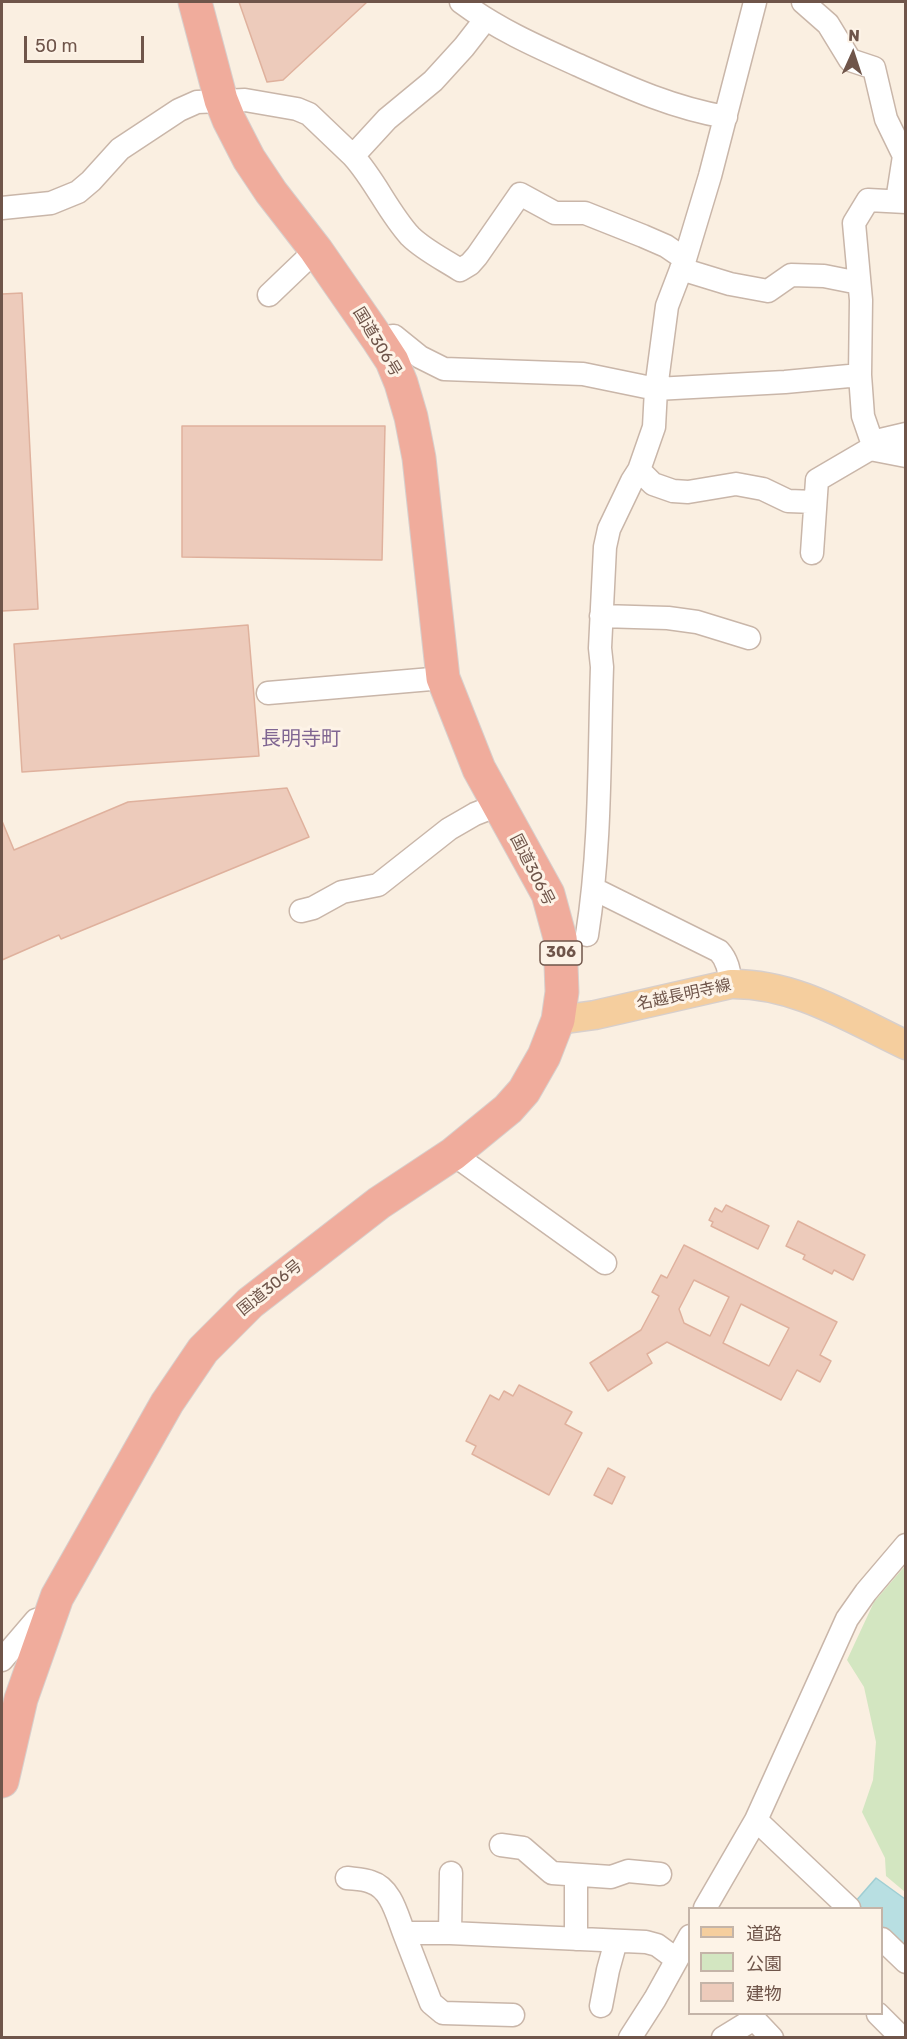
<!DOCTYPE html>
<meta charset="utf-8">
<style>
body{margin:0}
#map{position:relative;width:907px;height:2039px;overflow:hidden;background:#faefe1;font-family:Rubik,"Noto Sans JP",sans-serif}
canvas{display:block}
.frame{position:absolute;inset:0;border:3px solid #6f554a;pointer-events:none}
.legend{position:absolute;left:688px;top:1907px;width:195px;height:108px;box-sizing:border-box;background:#fdf3e7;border:2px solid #c4b4a8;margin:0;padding:8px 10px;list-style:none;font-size:18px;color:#6f554a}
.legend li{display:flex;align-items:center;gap:12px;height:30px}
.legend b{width:30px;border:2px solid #c4b4a8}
.north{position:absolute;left:823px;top:24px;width:60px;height:60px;-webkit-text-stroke:4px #fdf3e7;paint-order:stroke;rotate:3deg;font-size:16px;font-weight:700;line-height:24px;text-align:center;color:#6f554a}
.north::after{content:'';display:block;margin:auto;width:21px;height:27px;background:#6f554a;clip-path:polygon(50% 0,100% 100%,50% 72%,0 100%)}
.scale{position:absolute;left:24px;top:36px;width:120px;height:27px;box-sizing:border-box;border:3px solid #6f554a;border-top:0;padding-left:8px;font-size:18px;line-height:21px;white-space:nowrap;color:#6f554a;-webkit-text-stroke:4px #fdf3e7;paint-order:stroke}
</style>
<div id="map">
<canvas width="907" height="2039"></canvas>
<div class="frame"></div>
<ul class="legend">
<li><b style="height:8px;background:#f5ce9e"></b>道路</li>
<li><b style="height:16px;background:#d3e6c1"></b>公園</li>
<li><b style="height:16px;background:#edcbbb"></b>建物</li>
</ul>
<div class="north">N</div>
<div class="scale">50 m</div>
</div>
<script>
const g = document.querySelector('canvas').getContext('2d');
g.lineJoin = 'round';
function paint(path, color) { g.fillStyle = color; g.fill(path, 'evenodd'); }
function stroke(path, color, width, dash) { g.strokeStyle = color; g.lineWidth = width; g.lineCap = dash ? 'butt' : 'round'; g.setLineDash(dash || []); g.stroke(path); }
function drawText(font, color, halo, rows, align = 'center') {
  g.font = font + ' Rubik,"Noto Sans JP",sans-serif'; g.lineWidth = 6; g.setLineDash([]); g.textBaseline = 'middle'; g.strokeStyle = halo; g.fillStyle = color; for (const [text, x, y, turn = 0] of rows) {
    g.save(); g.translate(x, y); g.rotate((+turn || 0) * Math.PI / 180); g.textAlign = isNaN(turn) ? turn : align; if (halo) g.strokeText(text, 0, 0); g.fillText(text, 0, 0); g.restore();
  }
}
paint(new Path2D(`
 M 905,1566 L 905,1892 L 886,1876 L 885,1858 L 862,1812 L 873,1780 L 876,1742 L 864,1687 L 847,1660 L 874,1602 Z`), '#d3e6c1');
const water = new Path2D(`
 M 876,1878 L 905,1899 L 905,1950 L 882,1927 L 882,1908 L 862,1908 L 855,1902 Z`);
paint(water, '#b8dfe2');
stroke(water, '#9fced3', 1.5);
const building = new Path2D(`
 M 239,2 L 367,2 L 283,80 L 267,82 Z
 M 22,293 L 38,609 L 2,611 L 2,294 Z
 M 182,426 L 385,426 L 382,560 L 182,557 Z
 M 248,625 L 259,756 L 22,772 L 14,644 Z
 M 287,788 L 309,837 L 61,939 L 59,935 L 2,960 L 2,821 L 14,850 L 128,802 Z
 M 726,1205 L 769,1226 L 758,1249 L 711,1226 L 713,1222 L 709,1220 L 715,1208 L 722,1212 Z
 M 798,1221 L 865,1255 L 853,1280 L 834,1270 L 832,1274 L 803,1259 L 805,1255 L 786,1246 Z
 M 684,1245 L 837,1322 L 820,1355 L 831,1361 L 820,1382 L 797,1370 L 781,1400 L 667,1342 L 647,1354 L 652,1363 L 608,1391 L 590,1363 L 641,1330 L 659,1296 L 652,1292 L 661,1275 L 667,1278 ZM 694,1280 L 729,1297 L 710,1336 L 684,1323 L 679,1309 ZM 741,1304 L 789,1328 L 769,1366 L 723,1343 Z
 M 519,1385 L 572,1412 L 565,1424 L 582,1433 L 549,1495 L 472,1454 L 476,1446 L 466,1441 L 490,1395 L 499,1400 L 504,1391 L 513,1396 Z
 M 608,1468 L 625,1477 L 612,1504 L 594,1495 Z`);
paint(building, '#edcbbb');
stroke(building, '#dfb19d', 1.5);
const minor = new Path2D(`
 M 461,2 C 497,29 538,47 578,65 C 627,87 673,108 726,117
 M 803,2 L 828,24 L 850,60 L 874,68 L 886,119 L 904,156 L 897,201
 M 353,156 C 375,180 388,212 410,236 C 424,250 443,259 460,270 L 470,264 L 477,256 L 520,194 L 555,213 L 585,213 L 643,236 L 666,246 L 685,259
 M 2,208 L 51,203 L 78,192 L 91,181 L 120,149 L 179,110 L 197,102 L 245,100 L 297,109 L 309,114 L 353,156 L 387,119 L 433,81 L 464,47 L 485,20
 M 681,269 L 730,284 L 768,291 L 791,275 L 824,276 L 859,283
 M 269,295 L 316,250
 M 377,338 L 394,336 L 420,357 L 444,369 L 583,374 L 656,389 L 785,382 L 860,375 L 863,416 L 872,442 L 870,449 L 906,456
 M 860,375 L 861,300 L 854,223 L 868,200 L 906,202
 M 872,442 L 906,434
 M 639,470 L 653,484 L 673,491 L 688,492 L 736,484 L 763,489 L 788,501 L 815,502
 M 812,553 L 817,480 L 870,449
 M 601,616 L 668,618 L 697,622 L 749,638
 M 268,693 L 443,678
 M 594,889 L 719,951 C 728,961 729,971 731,984
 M 301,911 L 313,908 L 342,892 L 378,885 L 449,829 L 475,814 L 498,805
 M 587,935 C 601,847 599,756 602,667 L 600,648 L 605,547 L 609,529 L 632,481 L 639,470 L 654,427 L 656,389 L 667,306 L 685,259 L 710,176 L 755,2
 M 453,1154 L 605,1263
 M 2,1660 L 36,1620 L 50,1616
 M 501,1845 L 523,1848 L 552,1873 L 611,1877 L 628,1871 L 660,1874
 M 347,1878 C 355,1879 364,1879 371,1882 C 391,1888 397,1915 404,1933 L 450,1933 L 646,1942 L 657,1945 L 676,1959
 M 705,1908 L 756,1820
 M 849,1908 L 756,1820 L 847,1619 L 866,1592 L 906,1545
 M 404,1933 L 431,2003 L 443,2013 L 513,2015
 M 450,1933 L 451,1873
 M 576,1939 L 576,1876
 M 882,1939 L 906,1962
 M 601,2006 L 608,1970 L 616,1941
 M 878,2014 L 902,2038
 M 630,2038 L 655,1999 L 690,1936
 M 723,2038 L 754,2019 L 772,2038`);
const major = new Path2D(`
 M 558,1020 L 595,1015 L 731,984 C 795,983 849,1018 906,1045`);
const highway = new Path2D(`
 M 2,1781 L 21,1699 L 57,1597 L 167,1403 L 203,1350 L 250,1303 L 379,1203 L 453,1154 L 508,1109 L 524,1091 L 544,1056 L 558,1020 L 562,992 L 560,938 L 548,894 L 479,769 L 443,678 L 419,458 L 411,417 L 401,383 L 392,361 L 377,338 L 316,250 L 271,192 L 249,159 L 229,120 L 221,100 L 195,2`);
stroke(minor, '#c9b6a9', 25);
stroke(major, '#d7cfcc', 31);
stroke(highway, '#d7cfcc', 35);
stroke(minor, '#fff', 22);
stroke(major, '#f5ce9e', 28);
stroke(highway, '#f0ac9c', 33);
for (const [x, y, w] of [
 [561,953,42]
]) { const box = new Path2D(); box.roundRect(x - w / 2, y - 12, w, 24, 4.5); g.fillStyle = '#fdf3e7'; g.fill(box); stroke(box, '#6f554a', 1.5); }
drawText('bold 15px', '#6f554a', null, [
 ["306",561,953]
]);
drawText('16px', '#6f554a', '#fdf3e7', [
 ["国道306号",377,342,59],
 ["国道306号",532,870,63],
 ["名越長明寺線",684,995,-12],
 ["国道306号",270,1288,-39]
]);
drawText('20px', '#806692', '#fdf3e7', [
 ["長明寺町",301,739]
]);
</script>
